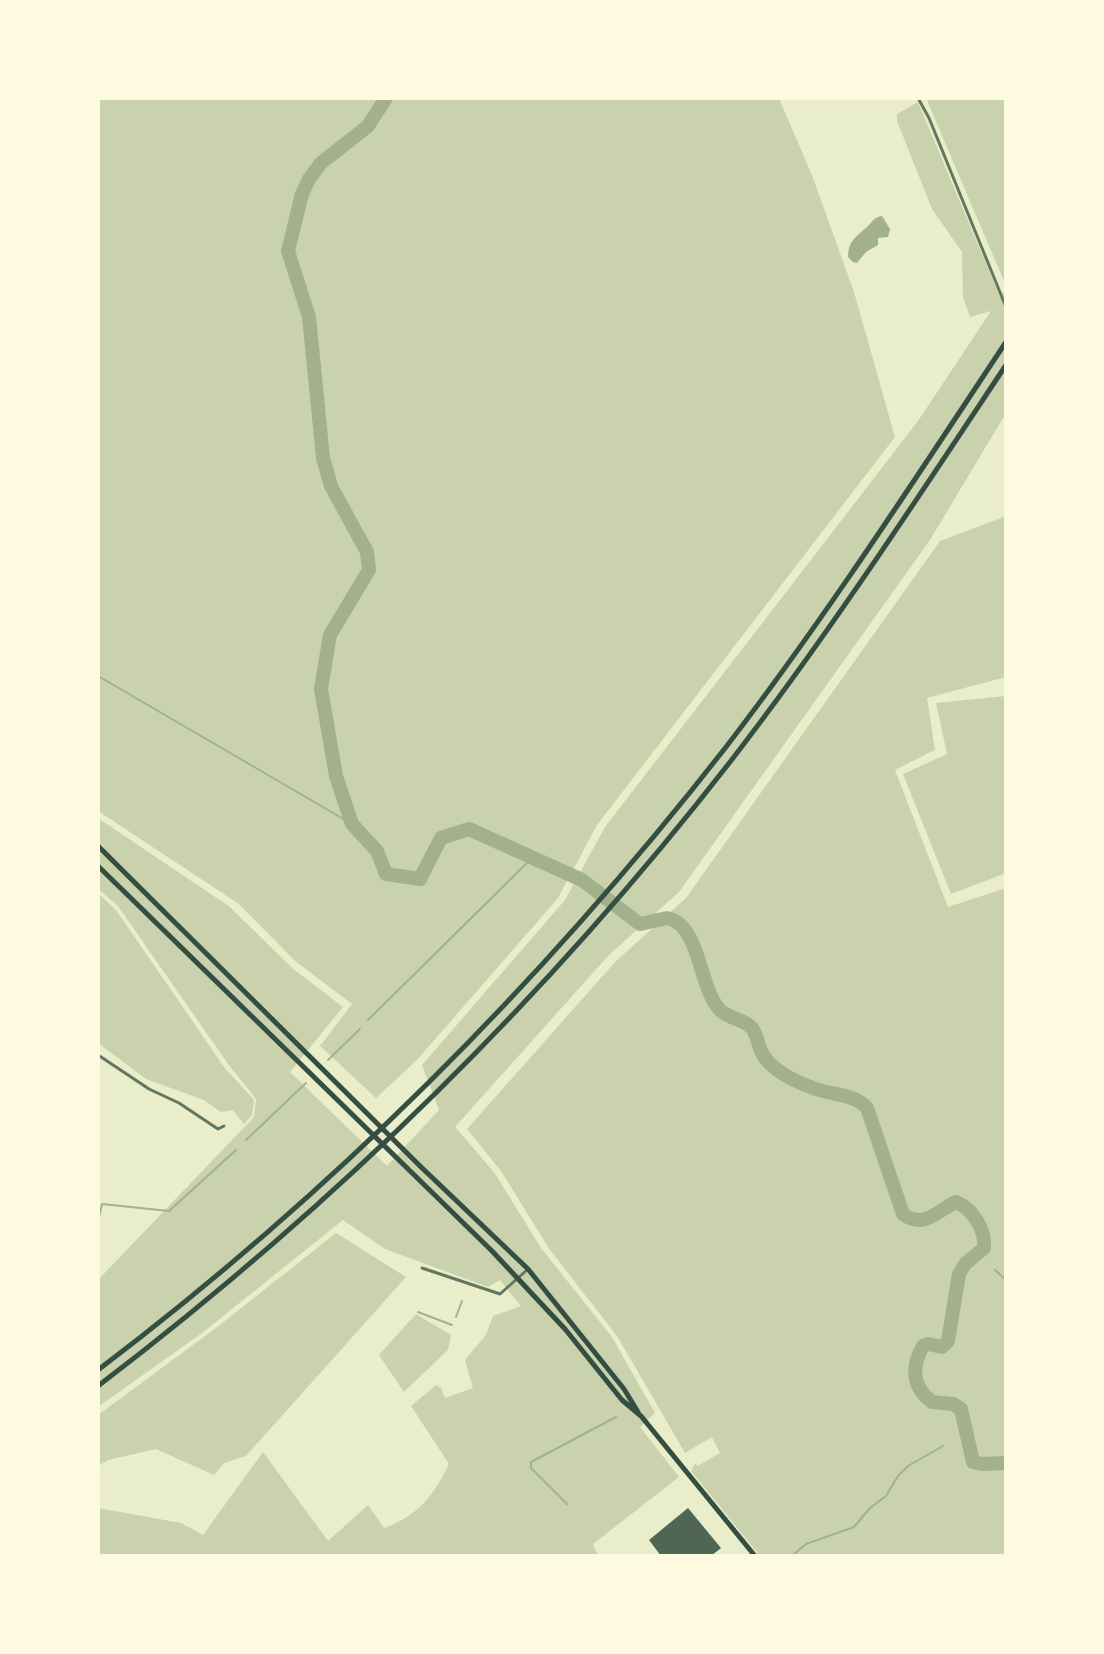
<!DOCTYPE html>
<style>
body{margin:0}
#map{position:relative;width:1104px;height:1654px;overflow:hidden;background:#e9edc9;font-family:Montserrat,sans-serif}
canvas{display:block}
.frame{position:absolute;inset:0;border:100px solid #fefae0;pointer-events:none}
</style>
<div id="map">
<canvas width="1104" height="1654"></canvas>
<div class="frame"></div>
</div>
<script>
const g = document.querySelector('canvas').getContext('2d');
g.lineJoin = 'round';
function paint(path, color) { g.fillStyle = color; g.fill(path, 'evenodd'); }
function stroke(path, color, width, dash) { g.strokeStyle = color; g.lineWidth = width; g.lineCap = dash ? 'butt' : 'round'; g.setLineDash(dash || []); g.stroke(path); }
paint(new Path2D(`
 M 98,98 L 779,98 L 813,178 L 854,292 L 895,437 L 597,825 L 558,898 L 417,1060 L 376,1098 L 320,1046 L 352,1004 L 295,961 L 239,904 L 98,811 Z
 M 926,98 L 1006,98 L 1006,286 Z
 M 918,102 L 1000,297 L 1006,289 L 1006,413 L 930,540 L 679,892 L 608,956 L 455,1127 L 494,1172 L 541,1248 L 612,1337 L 655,1413 L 640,1427 L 679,1477 L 593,1544 L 598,1556 L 98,1556 L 98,1508 L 181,1523 L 203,1535 L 263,1452 L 328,1541 L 368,1505 L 384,1528 C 418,1516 434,1495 449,1464 L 411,1406 L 436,1385 L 441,1388 L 445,1398 L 473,1388 L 465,1360 L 486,1335 L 493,1316 L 521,1306 L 500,1280 L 488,1287 L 385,1249 L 343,1220 L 202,1333 L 98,1407 L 98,1280 L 254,1117 L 256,1099 L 228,1064 L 118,906 L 98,889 L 98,818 L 230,907 L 292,968 L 343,1007 L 290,1072 L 387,1166 L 439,1110 L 422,1065 L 565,900 L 605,827 L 918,421 L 991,311 L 970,317 L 963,297 L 962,252 L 932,209 L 897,121 L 897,114 Z
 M 1006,516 L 1006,677 L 927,698 L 935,750 L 895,770 L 948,907 L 1006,888 L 1006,1556 L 760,1556 L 691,1471 L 695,1463 L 698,1466 L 720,1453 L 712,1437 L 685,1453 L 617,1336 L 550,1250 L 501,1171 L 467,1129 L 615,962 L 686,898 L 940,541 Z
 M 1006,696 L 1006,873 L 951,894 L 903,774 L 947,754 L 936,703 Z
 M 98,893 L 116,910 L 224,1067 L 254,1100 L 252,1115 L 244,1124 L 233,1110 L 221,1112 L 204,1100 L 146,1079 L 98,1043 Z
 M 336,1233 L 406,1277 L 246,1456 L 224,1463 L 214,1475 L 156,1449 L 108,1460 L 98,1466 L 98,1415 L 216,1328 Z
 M 416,1314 L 451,1335 L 448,1350 L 404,1392 L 379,1355 Z`), '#cad2ad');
paint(new Path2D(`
 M 882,216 L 890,229 L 888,237 L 878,238 L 878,245 L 866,252 L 857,263 L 853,262 L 848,257 C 848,242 855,237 866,228 C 873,222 872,218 882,216 Z`), '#a3b18a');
stroke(new Path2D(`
 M 98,676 L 352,824
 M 368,1020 L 532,858
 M 328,1060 L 360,1029
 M 246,1140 L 306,1083
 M 98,1221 L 102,1204 L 169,1211 L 236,1150
 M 995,1270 L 1006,1280
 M 418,1312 L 452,1325
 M 456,1317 L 462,1301
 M 567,1504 L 531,1468 L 531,1462 L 616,1417
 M 792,1556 L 806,1544 L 854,1527 L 870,1508 L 886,1496 L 898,1476 L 908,1466 L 943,1446`), '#a3b18a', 2);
stroke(new Path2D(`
 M 386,98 L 368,126 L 321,163 L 309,179 L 302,194 L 288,251 L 309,317 L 323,458 L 331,486 L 367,552 L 369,570 L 330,635 L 321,689 L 336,776 L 352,824 L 377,851 L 386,874 L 420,879 L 441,838 L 469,829 L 582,880 L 640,924 L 667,918 C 701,925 698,987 720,1010 C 729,1019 744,1019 752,1028 C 757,1034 758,1044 761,1051 C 770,1071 796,1082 816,1089 C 832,1095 855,1094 867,1108 L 903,1214 C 924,1230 938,1210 956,1202 C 973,1209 986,1230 984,1248 L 965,1264 L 959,1274 L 948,1341 L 942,1347 L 928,1344 L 923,1346 C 911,1367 912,1387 932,1402 L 953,1404 L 961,1409 L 973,1462 L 982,1464 L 1006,1463`), '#a3b18a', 14);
paint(new Path2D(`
 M 688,1508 L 721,1548 L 711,1556 L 661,1556 L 649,1540 Z`), '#4f6655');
stroke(new Path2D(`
 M 918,98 L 929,118 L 1006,307
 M 98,1055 L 149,1089 L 179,1103 L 218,1129 L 224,1126
 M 422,1268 L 500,1294 L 528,1269`), '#617663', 3);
stroke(new Path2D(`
 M 98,846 L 420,1166 L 528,1269 L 624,1389 L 638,1412
 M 98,866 L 492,1251 L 565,1329 L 622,1400 L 641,1416 L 755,1556`), '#344e41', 5);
stroke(new Path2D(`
 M 98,1370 C 334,1191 544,980 726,747 C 826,617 915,479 1006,342
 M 98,1386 C 334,1206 548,996 730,762 C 829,634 917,499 1006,365`), '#344e41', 5);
</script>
